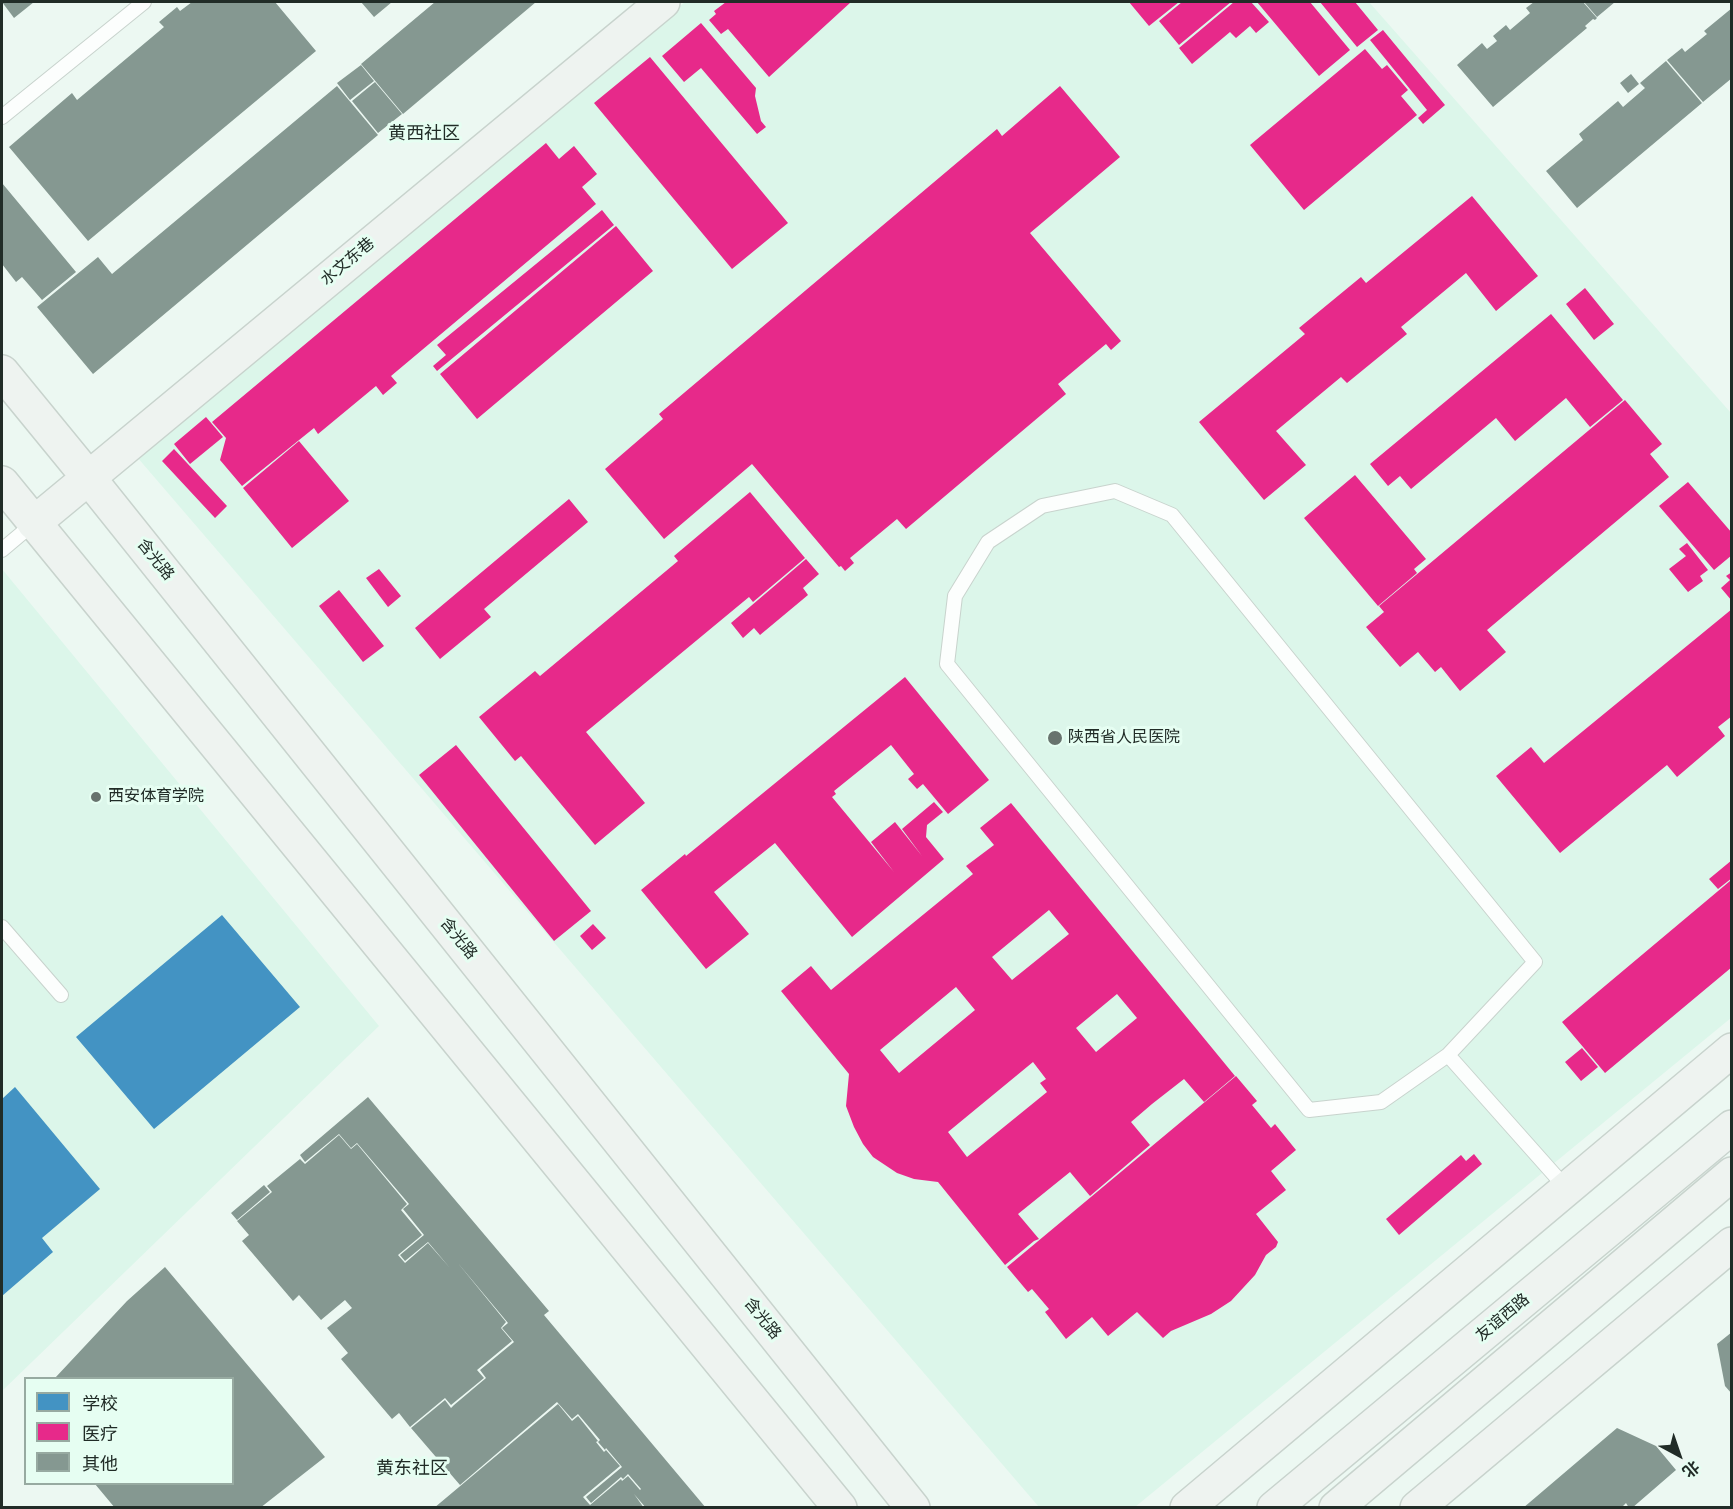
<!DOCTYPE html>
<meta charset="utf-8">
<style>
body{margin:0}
#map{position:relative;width:1733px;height:1509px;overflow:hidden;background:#ecf8f2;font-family:Signika,"Noto Sans SC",sans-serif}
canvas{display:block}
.frame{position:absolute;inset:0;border:3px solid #212c27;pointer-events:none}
.legend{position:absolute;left:24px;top:1377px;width:210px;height:108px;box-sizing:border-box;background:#e6fef2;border:2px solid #97aaa1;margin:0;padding:8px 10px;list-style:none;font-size:18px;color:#212c27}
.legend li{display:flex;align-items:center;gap:12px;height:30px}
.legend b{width:30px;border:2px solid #97aaa1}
.north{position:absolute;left:1649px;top:1425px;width:60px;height:60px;-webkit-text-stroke:4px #e6fef2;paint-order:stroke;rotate:140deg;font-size:16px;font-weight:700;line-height:24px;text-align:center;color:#212c27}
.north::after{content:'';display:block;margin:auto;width:21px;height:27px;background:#212c27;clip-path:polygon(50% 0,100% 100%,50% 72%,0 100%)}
</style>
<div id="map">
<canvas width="1733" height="1509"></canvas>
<div class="frame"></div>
<ul class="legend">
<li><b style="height:16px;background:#4393c3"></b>学校</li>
<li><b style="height:16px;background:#e7298a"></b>医疗</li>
<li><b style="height:16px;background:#859891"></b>其他</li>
</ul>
<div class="north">北</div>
</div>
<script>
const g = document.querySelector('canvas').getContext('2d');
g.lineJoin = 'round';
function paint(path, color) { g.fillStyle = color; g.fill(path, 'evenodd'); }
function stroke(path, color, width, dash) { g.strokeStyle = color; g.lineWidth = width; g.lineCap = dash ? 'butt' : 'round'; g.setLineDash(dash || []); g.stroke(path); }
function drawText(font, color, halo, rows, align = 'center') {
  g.font = font + ' Signika,"Noto Sans SC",sans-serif'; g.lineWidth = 6; g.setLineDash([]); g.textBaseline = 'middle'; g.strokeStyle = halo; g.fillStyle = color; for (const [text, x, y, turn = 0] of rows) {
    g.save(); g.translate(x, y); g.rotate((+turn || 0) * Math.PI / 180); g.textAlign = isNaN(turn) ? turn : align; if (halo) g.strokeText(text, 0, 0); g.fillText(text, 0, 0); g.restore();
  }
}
paint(new Path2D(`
 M 685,2 L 1369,2 L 1731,413 L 1731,1018 L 1135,1507 L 1039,1507 L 137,457 Z
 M 2,569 L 379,1026 L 2,1391 Z`), '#dcf6ea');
paint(new Path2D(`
 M 222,915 L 300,1007 L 154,1129 L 76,1037 Z
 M 15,1087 L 100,1189 L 42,1238 L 53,1252 L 2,1296 L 2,1099 Z`), '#4393c3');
paint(new Path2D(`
 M 726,2 L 851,2 L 769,77 L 728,29 L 721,34 L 709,20 L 716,14 L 714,11 Z
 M 1129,2 L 1179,2 L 1149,26 Z
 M 1182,2 L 1231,2 L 1179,45 L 1159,21 Z
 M 1234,2 L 1251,2 L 1269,22 L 1256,33 L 1250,26 L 1236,38 L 1230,32 L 1192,64 L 1179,48 Z
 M 1257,2 L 1310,2 L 1350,50 L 1319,76 Z
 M 1320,2 L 1355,2 L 1378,30 L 1357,47 Z
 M 701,23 L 756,88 L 755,96 L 761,121 L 766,127 L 757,134 L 701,68 L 684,82 L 662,56 Z
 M 1383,30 L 1445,105 L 1423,124 L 1418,118 L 1427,110 L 1370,40 Z
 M 1365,49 L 1382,69 L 1387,65 L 1408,90 L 1401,96 L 1417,115 L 1304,210 L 1250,145 Z
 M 650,57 L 788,223 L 732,269 L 594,103 Z
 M 1060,86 L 1120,157 L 1030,233 L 1121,341 L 1111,350 L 1106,344 L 1058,384 L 1066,394 L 906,529 L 897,519 L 850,558 L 854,563 L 845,571 L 841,566 L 839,567 L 752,464 L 664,539 L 605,469 L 663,419 L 659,414 L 997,129 L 1002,136 Z
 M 546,143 L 559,159 L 574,146 L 597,174 L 582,187 L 596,204 L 391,376 L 397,383 L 383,395 L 376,386 L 318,434 L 314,428 L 242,486 L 220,460 L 226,438 L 212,422 Z
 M 1472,196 L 1538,276 L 1496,311 L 1466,273 L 1401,327 L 1407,334 L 1347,383 L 1341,377 L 1276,431 L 1306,465 L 1264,500 L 1199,422 L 1305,334 L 1299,328 L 1361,277 L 1366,283 Z
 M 602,210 L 614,225 L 437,371 L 433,366 L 446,355 L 437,345 Z
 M 616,226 L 653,271 L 477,419 L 440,374 Z
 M 1585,288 L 1614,324 L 1594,340 L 1566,304 Z
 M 1551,314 L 1623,400 L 1590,427 L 1566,398 L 1515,441 L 1496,418 L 1411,489 L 1400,476 L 1388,486 L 1370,464 Z
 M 1625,400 L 1662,444 L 1650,454 L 1669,477 L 1487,630 L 1506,652 L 1460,691 L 1441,667 L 1435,672 L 1418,652 L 1400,667 L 1366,627 L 1384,612 L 1379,606 Z
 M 206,417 L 223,437 L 190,464 L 174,444 Z
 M 299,441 L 349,501 L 292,548 L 243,488 Z
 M 174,449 L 227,506 L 215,518 L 162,461 Z
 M 1355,475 L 1426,559 L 1414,569 L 1417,573 L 1378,606 L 1304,518 Z
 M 1688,482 L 1732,533 L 1732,555 L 1714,570 L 1659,506 Z
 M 750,492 L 805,558 L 753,602 L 749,597 L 586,732 L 645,803 L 595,845 L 521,756 L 515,761 L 479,717 L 535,671 L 540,676 L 678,561 L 674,556 Z
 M 569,499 L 588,522 L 484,609 L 491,617 L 440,659 L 415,628 Z
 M 1687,543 L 1708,570 L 1700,576 L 1703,581 L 1688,592 L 1669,569 L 1686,556 L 1679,549 Z
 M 806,559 L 819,574 L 803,588 L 808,595 L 760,635 L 754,628 L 743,638 L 731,623 Z
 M 379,569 L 401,596 L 388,607 L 366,578 Z
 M 1732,572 L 1732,601 L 1721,588 L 1730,580 L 1726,576 Z
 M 339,590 L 384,646 L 363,662 L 319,606 Z
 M 1732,609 L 1732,716 L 1718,727 L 1725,736 L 1677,777 L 1667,765 L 1560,853 L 1496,776 L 1531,747 L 1544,763 Z
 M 905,677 L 989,780 L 948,814 L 923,784 L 917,789 L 908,779 L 914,774 L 891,745 L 834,791 L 836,794 L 832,797 L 894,872 L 871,842 L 895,822 L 922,856 L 902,829 L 934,802 L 943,812 L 927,825 L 926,837 L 944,859 L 852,937 L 775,843 L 714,892 L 749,934 L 706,969 L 641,890 L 685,854 L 686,856 Z
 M 456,745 L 591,911 L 554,941 L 419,775 Z
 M 1011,803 L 1235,1076 L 1204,1102 L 1184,1079 L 1152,1104 L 1131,1122 L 1150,1145 L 1090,1196 L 1070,1172 L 1018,1214 L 1039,1239 L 1034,1241 L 1005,1265 L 938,1182 L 914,1179 L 897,1173 L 873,1157 L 863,1144 L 854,1127 L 846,1106 L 849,1074 L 781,991 L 811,966 L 831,990 L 973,874 L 966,866 L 994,845 L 980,828 ZM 1049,910 L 1069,934 L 1012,980 L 992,957 ZM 956,987 L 975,1010 L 899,1073 L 880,1050 ZM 1117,994 L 1137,1018 L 1096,1052 L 1076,1028 ZM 1033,1062 L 1046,1079 L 1040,1083 L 1047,1092 L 967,1157 L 948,1132 Z
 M 1732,860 L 1732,878 L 1718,889 L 1709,879 Z
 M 1730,881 L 1732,883 L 1732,967 L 1605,1073 L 1562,1022 Z
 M 593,924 L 606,938 L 592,950 L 580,936 Z
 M 1582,1048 L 1598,1067 L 1581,1081 L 1565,1062 Z
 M 1236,1076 L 1257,1101 L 1252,1105 L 1271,1128 L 1275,1124 L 1296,1150 L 1271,1171 L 1286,1190 L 1256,1214 L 1278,1242 L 1276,1247 L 1266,1255 L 1255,1275 L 1231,1301 L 1211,1314 L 1171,1331 L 1163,1338 L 1137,1312 L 1108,1336 L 1092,1317 L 1066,1339 L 1045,1312 L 1049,1309 L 1032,1289 L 1028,1292 L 1007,1267 Z
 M 1474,1154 L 1482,1164 L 1399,1235 L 1386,1219 L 1461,1155 L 1466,1161 Z`), '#e7298a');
paint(new Path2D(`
 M 2,2 L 34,2 L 14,18 Z
 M 192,2 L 275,2 L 316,51 L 88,241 L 9,147 L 72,93 L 77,100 L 164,27 L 159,22 L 177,7 L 180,11 Z
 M 361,2 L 392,2 L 374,17 Z
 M 435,2 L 536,2 L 403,114 L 361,64 Z
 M 1534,2 L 1583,2 L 1597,18 L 1595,20 L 1593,19 L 1585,26 L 1587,28 L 1493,107 L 1457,65 L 1482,43 L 1487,49 L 1497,41 L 1493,36 L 1506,25 L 1510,30 L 1530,13 L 1526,8 Z
 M 1584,2 L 1615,2 L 1597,17 Z
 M 1732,8 L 1732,78 L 1703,102 L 1667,60 L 1682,48 L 1685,52 L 1707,34 L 1704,31 Z
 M 1666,61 L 1702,103 L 1577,208 L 1546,171 L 1583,140 L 1579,134 L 1618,101 L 1623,107 L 1645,88 L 1640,83 Z
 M 361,65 L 374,81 L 350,100 L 337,83 Z
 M 1631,74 L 1639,84 L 1628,93 L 1620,83 Z
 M 375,82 L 402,114 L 378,133 L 352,101 Z
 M 337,86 L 378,135 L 93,374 L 37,307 L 98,257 L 112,274 Z
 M 2,183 L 76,272 L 42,300 L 22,277 L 16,282 L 2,264 Z
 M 368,1097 L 549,1311 L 544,1315 L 706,1508 L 646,1508 L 634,1494 L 644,1508 L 434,1508 L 558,1404 L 572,1421 L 578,1416 L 598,1441 L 596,1442 L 604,1452 L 606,1450 L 620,1466 L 583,1497 L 590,1505 L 621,1479 L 622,1481 L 628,1476 L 640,1490 L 641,1489 L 628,1474 L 623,1479 L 621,1477 L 591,1503 L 586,1497 L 622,1467 L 606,1448 L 605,1450 L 598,1442 L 600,1440 L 578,1414 L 572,1419 L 557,1402 L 460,1485 L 411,1428 L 445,1400 L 451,1408 L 454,1405 L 486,1378 L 480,1370 L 514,1342 L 502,1328 L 508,1323 L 457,1262 L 506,1322 L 501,1328 L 512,1341 L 477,1370 L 484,1378 L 451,1405 L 445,1398 L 410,1427 L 399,1413 L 392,1419 L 341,1359 L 348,1353 L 327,1328 L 352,1308 L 345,1300 L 321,1320 L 299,1295 L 293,1301 L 242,1241 L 249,1235 L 237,1221 L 272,1192 L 267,1186 L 300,1159 L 305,1164 L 339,1135 L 351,1149 L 357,1144 L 407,1204 L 401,1210 L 422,1235 L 398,1255 L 405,1263 L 428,1243 L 450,1268 L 428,1242 L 405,1261 L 400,1255 L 424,1235 L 403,1209 L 409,1204 L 357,1143 L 351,1148 L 339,1134 L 305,1162 L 300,1155 Z
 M 264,1185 L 270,1192 L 237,1220 L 231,1213 Z
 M 165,1267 L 325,1457 L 260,1508 L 115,1508 L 95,1484 L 232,1484 L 232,1378 L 55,1378 L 127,1301 Z
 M 1732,1332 L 1732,1394 L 1725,1386 L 1717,1344 Z
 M 1617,1428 L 1656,1446 L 1676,1470 L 1632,1508 L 1629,1508 L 1626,1503 L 1621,1508 L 1523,1508 Z`), '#859891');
const lane = new Path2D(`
 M 2,117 L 144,2
 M 2,550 L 34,523
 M 2,927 L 61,995
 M 1448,1055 L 1381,1102 L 1309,1110 L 947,664 L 955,596 L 988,542 L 1042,506 L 1115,491 L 1172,515 L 1535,962 L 1448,1055 L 1567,1189`);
const secondary = new Path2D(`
 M 2,372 L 88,477 L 913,1508
 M 2,483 L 840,1508
 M 34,523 L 663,2
 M 1187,1508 L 1732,1050
 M 1274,1508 L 1732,1127
 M 1336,1508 L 1732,1174
 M 1417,1508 L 1732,1244`);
stroke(lane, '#c8d3cd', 16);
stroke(secondary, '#c8d3cd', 36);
stroke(lane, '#fcfefd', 14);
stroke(secondary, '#eef3f0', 33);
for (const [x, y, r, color] of [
 [1055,738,8,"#68736e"],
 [96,797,6,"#68736e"]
]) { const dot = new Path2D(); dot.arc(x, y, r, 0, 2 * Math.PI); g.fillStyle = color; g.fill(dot); stroke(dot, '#e6fef2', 2); }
drawText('16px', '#212c27', '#e6fef2', [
 ["水文东巷",348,262,-40],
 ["含光路",155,560,51],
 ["含光路",458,939,51],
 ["友谊西路",1503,1318,-40],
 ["含光路",762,1319,51]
]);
drawText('16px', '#212c27', '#e6fef2', [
 ["陕西省人民医院",1068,738],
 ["西安体育学院",108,797]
], 'left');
drawText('18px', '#212c27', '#e6fef2', [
 ["黄西社区",424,134],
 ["黄东社区",412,1469]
]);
</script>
